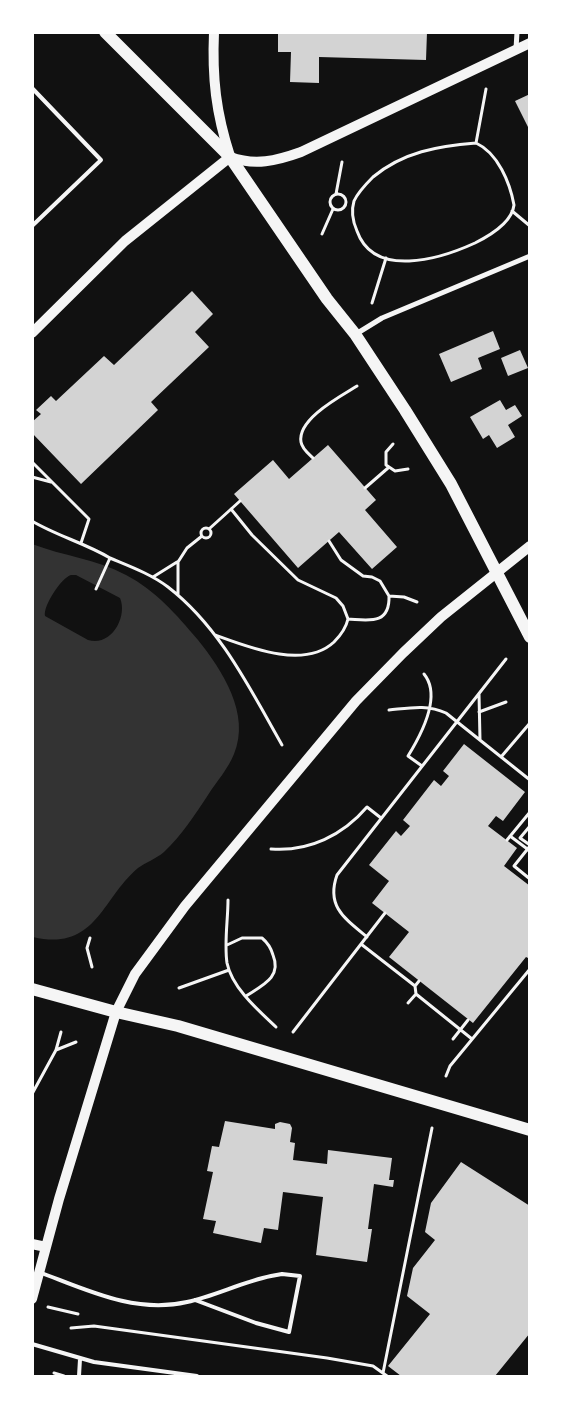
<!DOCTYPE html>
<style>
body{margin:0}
#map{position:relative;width:562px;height:1409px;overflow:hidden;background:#111;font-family:"Asap Condensed",sans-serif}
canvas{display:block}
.frame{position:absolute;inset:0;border:34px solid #fff;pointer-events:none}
</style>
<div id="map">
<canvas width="562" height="1409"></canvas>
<div class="frame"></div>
</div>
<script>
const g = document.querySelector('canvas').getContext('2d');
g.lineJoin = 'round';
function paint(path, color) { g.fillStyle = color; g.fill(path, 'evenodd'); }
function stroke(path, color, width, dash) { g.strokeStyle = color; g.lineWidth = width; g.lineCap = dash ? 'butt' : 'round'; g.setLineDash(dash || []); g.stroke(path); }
paint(new Path2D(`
 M 32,544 C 63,556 96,559 126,575 C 155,590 177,615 198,640 C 222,670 251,714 234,754 C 228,769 217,781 208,795 C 195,815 181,836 164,852 C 156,859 146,862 138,868 C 102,898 96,952 33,937 ZM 71,575 L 76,575 L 120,598 C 128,617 111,647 88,640 L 45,616 C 43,606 61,578 71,575 Z`), '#333');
paint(new Path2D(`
 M 278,32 L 427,32 L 426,60 L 319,57 L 319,83 L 290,82 L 291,52 L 278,52 Z
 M 530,94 L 530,131 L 515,101 Z
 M 192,291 L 213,314 L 195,332 L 209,347 L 151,402 L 158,410 L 81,484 L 32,433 L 32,422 L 41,414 L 36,410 L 51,396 L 56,401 L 104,356 L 114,365 Z
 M 493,331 L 500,349 L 478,358 L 482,369 L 451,382 L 439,354 Z
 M 520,350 L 528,368 L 508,376 L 501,358 Z
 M 500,400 L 506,410 L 515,405 L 522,416 L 508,425 L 515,437 L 497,448 L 489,435 L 483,439 L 470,417 Z
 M 328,445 L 376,500 L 365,510 L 397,547 L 372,569 L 339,532 L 298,568 L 234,494 L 273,460 L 289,479 Z
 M 464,744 L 525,792 L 503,821 L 496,816 L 488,826 L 517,848 L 504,866 L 530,886 L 530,959 L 526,957 L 473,1023 L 389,957 L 409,932 L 372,903 L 389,881 L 369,865 L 396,831 L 401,836 L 410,826 L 403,820 L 434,780 L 441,786 L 449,776 L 443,771 Z
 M 225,1121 L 275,1129 L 275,1124 L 280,1122 L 290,1124 L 292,1128 L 290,1142 L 295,1143 L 293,1160 L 327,1164 L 328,1150 L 392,1158 L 389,1180 L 394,1180 L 393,1187 L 374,1184 L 368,1229 L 372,1229 L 367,1262 L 316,1255 L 323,1197 L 283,1192 L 278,1230 L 264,1228 L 261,1243 L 213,1233 L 216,1221 L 203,1219 L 213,1172 L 207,1171 L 212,1146 L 219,1147 Z
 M 461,1162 L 530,1206 L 530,1333 L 495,1376 L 401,1376 L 388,1366 L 430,1314 L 407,1296 L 413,1268 L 435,1240 L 425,1232 L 431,1203 Z`), '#d3d3d3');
stroke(new Path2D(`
 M 476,143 C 498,153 510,183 514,205 C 512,223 489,236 475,243 C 440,259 374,279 357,231 C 353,222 351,211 354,201 C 358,192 366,184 373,177 C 403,152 438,146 476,143 Z
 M 476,143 L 486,89
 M 336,194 L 342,162
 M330 202a8 8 0 1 1 16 0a8 8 0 1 1-16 0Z
 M 512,211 L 530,226
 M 322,234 L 333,209
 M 372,303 L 386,258
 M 393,444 L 386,452 L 386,465 L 395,471 L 408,469
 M 313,458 C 309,454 302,449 301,442 C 297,419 341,396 357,386
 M 32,462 L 89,519 L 81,543
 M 32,477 L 51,482
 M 365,488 L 388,468
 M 32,521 C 57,536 85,543 110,558 L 96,589
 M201 533a5 5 0 1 1 10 0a5 5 0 1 1-10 0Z
 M 209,529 L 240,501
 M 329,541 L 341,560 L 363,576 L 372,577 L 380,581 L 389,596 L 404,597 L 417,602
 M 110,558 C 129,566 151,574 168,587 C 220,627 250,689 282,745
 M 153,577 L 177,562
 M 178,595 L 178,562 L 187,548 L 202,536
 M 348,619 C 367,620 390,626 389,596
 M 215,635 C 248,647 304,670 334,642 C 341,635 346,628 348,619 L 343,606 L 336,598 L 298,580 L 252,535 L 231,509
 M 479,694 L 480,740
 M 389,710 C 409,708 427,704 446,713 L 530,780
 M 479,712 L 506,702
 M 501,757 L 530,723
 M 422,766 L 408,756 C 421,735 442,696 424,674
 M 530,826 L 520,838 L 530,845
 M 510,836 L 530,851
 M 507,840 L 530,812
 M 530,846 L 514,866 L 530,879
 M 271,849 C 309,852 343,835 367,807 L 381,818
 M 228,900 C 228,920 224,943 227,963 C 232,988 259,1011 276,1027
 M 367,937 C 344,918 326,906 337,875 L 506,659
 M 90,938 L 87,948 L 92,967
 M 361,944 L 415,986 L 416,994 L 472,1039
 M 227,945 L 242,938 L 262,938 C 268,943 271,948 273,955 C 282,977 263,985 246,996
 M 415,986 L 419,981
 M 179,988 L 229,970
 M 408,1003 L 416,994
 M 293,1032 L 385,913
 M 453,1039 L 468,1020
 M 56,1050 L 76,1042
 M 446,1076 L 450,1066 L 530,969
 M 32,1094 L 56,1050 L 61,1032
 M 48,1307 L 78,1314
 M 71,1328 L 94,1326 L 327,1358 L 373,1366 L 387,1376
 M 54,1373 L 64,1376
 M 383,1373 L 432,1128`), '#f5f5f5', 3);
stroke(new Path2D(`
 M 32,88 L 101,160 L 32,226
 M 39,1272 C 87,1290 135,1314 187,1302 C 215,1296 242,1282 271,1276 L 282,1274 L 300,1276 L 289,1332 L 256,1323 L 195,1300
 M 32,1344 L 94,1362 L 197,1376
 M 79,1376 L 80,1359`), '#f5f5f5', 4);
stroke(new Path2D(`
 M 516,49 L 517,32
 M 356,334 L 382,318 L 530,256`), '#f5f5f5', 5);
stroke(new Path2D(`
 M 214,32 C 212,78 216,113 230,156
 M 230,157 C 255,166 276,161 301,152 L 530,43
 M 32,333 L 125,241 L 230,157
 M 32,1244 L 46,1247
 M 32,1299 L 59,1199 L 116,1012 L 135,974 L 185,906 L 356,701 L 403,653 L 441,617 L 530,546`), '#f5f5f5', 10);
stroke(new Path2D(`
 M 105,32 L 230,157 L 327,299 L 355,334 L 405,410 L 451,484 L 530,637
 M 32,989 L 116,1012 L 178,1026 L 530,1130`), '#f5f5f5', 12);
</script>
